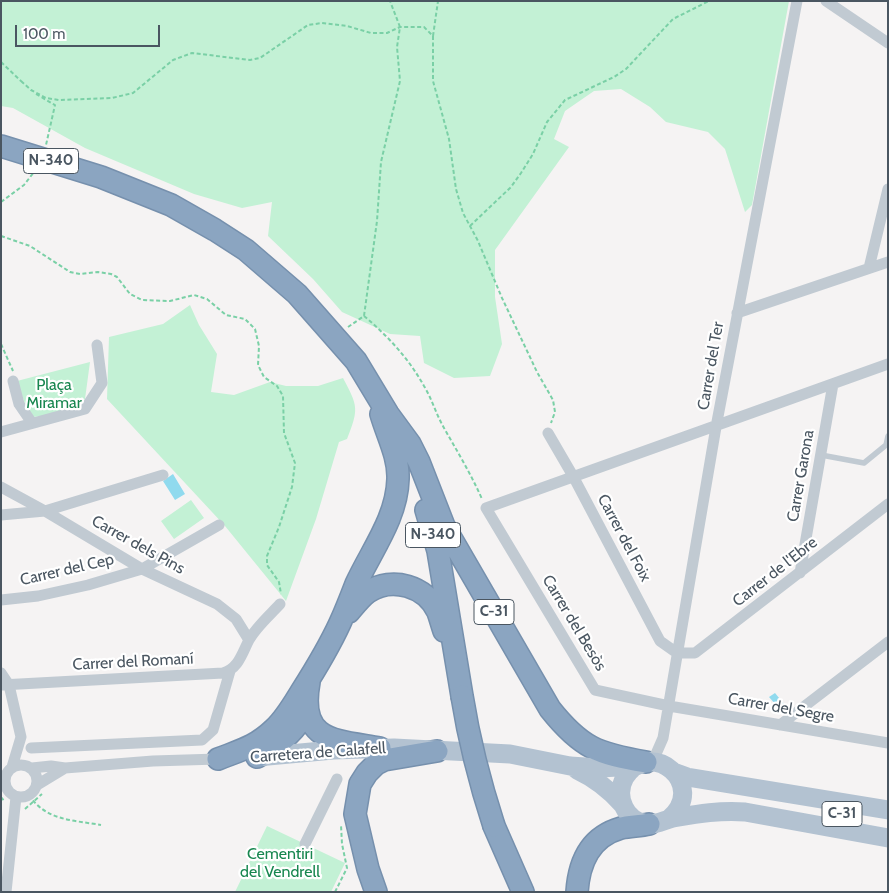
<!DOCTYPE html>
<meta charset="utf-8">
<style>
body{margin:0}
#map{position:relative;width:889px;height:893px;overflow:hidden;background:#f5f3f3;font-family:Cabin,sans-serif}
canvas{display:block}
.frame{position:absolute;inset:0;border:2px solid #4a5661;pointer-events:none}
.scale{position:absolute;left:15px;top:25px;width:145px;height:22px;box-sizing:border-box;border:2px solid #4a5661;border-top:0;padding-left:6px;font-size:15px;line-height:18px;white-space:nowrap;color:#4a5661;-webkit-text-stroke:4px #fff;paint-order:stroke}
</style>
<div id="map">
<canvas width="889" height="893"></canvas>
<div class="frame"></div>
<div class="scale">100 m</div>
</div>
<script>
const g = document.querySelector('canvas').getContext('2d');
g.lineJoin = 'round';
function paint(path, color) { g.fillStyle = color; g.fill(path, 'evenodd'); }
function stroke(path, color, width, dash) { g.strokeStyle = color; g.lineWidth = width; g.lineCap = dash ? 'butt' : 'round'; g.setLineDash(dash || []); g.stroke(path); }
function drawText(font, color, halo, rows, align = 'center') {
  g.font = font + ' Cabin,sans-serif'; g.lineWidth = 4.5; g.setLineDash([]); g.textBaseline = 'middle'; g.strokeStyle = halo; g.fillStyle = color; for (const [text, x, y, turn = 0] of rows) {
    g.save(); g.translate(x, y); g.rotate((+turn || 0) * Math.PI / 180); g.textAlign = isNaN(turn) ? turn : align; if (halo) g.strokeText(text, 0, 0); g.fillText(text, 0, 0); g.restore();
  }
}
paint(new Path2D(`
 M 1,1 L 789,1 L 752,205 L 745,212 L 725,149 L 708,132 L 666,122 L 650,107 L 621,89 L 594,91 L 565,111 L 554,139 L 569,147 L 495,250 L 495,297 L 502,344 L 490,376 L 454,378 L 424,363 L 420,336 L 390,334 L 342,312 L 313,279 L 268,236 L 272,202 L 242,208 L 194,194 L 85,148 L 13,108 L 1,106 Z
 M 190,305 L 199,325 L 217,354 L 211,392 L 234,395 L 270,382 L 286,386 L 318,386 L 343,378 C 358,406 359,409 347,439 L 339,442 L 316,519 L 286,601 L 225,526 L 107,399 L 109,337 L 163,324 Z
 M 90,362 L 85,399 L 62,414 L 33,417 L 25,404 L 17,381 Z
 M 191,500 L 204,518 L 174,539 L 161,521 Z
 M 267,826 L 345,863 L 331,892 L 235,892 Z`), '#c3f1d5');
paint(new Path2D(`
 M 173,474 L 185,494 L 175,500 L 163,481 Z
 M 775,693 L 784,704 L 777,710 L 775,707 L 776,705 L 769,697 Z`), '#90daee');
const highway = new Path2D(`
 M 1,146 L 101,177 L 171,205 L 215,230 L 246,250 L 297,294 L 356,361 L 388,414 L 410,444 L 419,462 L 444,526 L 550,709 C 581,748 598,754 646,762
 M 426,510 L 438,551 L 462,696
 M 349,612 C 355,605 361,597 368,592 C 392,576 426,586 438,612 C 440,618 442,625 444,631
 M 309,682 C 298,742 335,740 380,748
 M 257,757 C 278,746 296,732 307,709
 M 218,759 C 241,750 255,747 274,729 C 285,719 293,705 301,692 C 315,670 329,647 340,623 C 346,610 351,597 356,584 C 371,551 397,518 398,479 C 399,457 387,435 381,414
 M 494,826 L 523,892
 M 376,892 L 368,869 L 355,814 L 360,784 L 367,773 L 376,764 L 384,760 L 437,751
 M 577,892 C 579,862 590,837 621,828 C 630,826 640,826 649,824`);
stroke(highway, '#7690ad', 24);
stroke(new Path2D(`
 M 433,36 L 438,1
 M 1,62 L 21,81
 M 21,81 L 31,90 L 46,98 L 59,100 L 112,98 L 133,93 L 173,60 L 192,53 L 250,60 L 260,58 L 308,25 L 322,23 L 347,26 L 371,33 L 387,33 L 400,27 L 424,27 L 433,36 L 433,81 L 449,139 L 456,189 L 463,213 L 478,241 L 502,298 L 537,372 L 553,400 L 555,412 L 551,423
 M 36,94 L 55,105 L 46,145
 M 1,202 L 24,185 L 34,172
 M 470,226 L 511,187 L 521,173 L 533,154 L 547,122 L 565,100 L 614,77 L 626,69 L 673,19 L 709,1
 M 1,236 L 30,246 L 70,272 L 80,274 L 98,272 L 111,274 L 117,277 L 130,294 L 142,300 L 170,301 L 194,295 L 207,299 L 226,315 L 245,319 L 255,329 L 259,346 L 258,365 L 264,377 L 277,386 L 283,396 L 284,433 L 295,463 L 292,487 L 279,527 L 267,556 L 267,565 L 279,582 L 281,594
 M 364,316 C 388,336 409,359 424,386 C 432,399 436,414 444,428 C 457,451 471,474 482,499
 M 348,327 L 364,316 L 377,221 L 381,162 L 400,81 L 397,47 L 400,27 L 390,1
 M 1,344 L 13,371
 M 29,795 C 46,821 73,820 101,825
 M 1,797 L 5,802
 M 25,809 L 42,794
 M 335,892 L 347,868 L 342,844 L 341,825`), '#7ad0a6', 2, [4, 2.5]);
stroke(new Path2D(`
 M 821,455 L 864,463 L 886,445 L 888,436`), '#c1cad2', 5.5);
stroke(new Path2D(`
 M 826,1 L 888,43
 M 869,268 L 888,189
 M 737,313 L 888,262
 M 888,364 L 486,508 L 595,690 L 669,706 L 888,743
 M 13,381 L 19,404 L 32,423
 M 1,432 L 85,409 L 102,383 L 97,345
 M 548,433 L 573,476 L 660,641 L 677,653 L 695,653 L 888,504
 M 1,487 L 45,511 L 142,569 L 217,604 L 236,619 L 249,640
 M 1,515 L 45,511 L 163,475
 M 800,573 L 833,384
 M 1,600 L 38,596 L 88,585 L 142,569 L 219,525
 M 1,673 L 9,685 L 21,737 L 12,767
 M 1,685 L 223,673 C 239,668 242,653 249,640 C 256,627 270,615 280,604
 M 780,725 L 888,642
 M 31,748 L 202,740 L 213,730 L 230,671
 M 651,762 L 656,754 L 663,738 L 716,427 L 797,1
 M5 781a16 16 0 1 1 32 0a16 16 0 1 1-32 0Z
 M 32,768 L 51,766 L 65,768 L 153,761 L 218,759
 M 37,785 L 65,768
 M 305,844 L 337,779
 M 6,892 L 16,797`), '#c1cad2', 11);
stroke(new Path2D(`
 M 257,757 L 333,750 L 394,748 L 510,754 L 570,766 L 600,768 L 636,766
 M 577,770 C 596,779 609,789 623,805
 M 676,773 L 687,777 L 888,810
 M 669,819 C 709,785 651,737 625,777 C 620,786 619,797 624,807 C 628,816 637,823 647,824 C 657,825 664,820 673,818 C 697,814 720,810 745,812 L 888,838`), '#b3c2d1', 19);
stroke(highway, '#8ba5c1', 21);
const highwayBridge = new Path2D(`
 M 462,696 C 469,740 480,783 494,826`);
stroke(highwayBridge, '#7690ad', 24, []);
stroke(highwayBridge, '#8ba5c1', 21);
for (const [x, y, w] of [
 [51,161,55],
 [433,535,55],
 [494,612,40],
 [842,814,40]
]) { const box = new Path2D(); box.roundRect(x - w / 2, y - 12.5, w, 25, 4); g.fillStyle = '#fff'; g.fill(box); stroke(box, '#4a5661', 1); }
drawText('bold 15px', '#4a5661', null, [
 ["N-340",51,161],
 ["N-340",433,535],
 ["C-31",494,612],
 ["C-31",842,814]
]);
drawText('16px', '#4a5661', '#fff', [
 ["Carrer del Ter",711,366,-80],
 ["Carrer Garona",801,476,-80],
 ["Carrer del Foix",624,538,62],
 ["Carrer dels Pins",138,545,29],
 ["Carrer del Cep",67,570,-13],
 ["Carrer de l'Ebre",775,572,-38],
 ["Carrer del Besòs",574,623,59],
 ["Carrer del Romaní",133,662,-3],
 ["Carrer del Segre",781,708,10],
 ["Carretera de Calafell",318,753,-4]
]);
drawText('16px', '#17864f', '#fff', [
 ["Plaça",54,385],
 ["Miramar",54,403],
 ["Cementiri",280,854],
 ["del Vendrell",280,872]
]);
</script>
